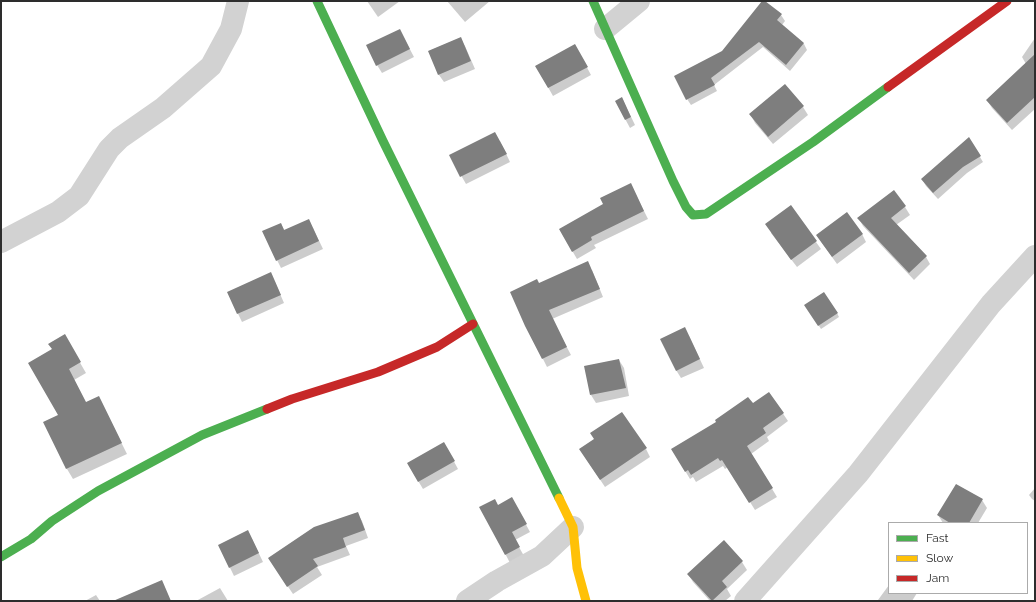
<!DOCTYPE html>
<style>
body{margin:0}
#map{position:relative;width:1036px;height:602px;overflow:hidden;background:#fff;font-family:Raleway,sans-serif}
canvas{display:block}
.frame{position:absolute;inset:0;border:2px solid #2d2d2d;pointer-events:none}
.legend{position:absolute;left:888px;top:522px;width:140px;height:72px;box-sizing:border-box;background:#fff;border:1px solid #ababab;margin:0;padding:5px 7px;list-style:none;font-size:12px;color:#2d2d2d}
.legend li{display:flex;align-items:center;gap:8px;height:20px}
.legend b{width:20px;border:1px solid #ababab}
</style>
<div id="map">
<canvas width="1036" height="602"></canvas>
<div class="frame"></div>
<ul class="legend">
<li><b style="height:5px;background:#4caf50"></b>Fast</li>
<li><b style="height:5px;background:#ffc107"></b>Slow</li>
<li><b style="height:5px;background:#c62828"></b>Jam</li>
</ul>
</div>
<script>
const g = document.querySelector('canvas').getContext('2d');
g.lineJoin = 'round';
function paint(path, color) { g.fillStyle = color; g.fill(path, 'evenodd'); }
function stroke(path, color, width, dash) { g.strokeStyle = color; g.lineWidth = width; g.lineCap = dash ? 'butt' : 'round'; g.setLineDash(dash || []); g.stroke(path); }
paint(new Path2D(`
 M 367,1 L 400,1 L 378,17 Z
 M 447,1 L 490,1 L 465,22 Z
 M 764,1 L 781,15 L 785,21 L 782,25 L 804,44 L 807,50 L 790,71 L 763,47 L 714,85 L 717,91 L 691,105 L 687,99 L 723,52 Z
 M 404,38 L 414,57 L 382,73 L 377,65 Z
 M 460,38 L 465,46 L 475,69 L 444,82 L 439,75 L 429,51 Z
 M 1035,38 L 1035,109 L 1012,130 L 992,108 L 987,100 L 1026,64 L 1022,57 Z
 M 575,45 L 591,75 L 553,96 L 536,66 Z
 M 785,86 L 803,107 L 808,115 L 773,144 L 755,123 L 751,115 Z
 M 622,98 L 635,125 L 630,128 L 616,102 Z
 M 969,139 L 983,162 L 967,173 L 938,199 L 926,186 L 922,179 Z
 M 500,141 L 510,162 L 466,184 L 450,156 Z
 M 893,192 L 905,207 L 910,215 L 896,225 L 926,257 L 930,264 L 914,280 L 863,226 L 859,219 Z
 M 635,193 L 648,219 L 594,245 L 596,248 L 577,259 L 560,230 Z
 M 791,207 L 821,249 L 797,267 L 771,233 Z
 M 281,224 L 285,231 L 313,228 L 323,249 L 281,268 L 277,260 Z
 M 862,234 L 866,242 L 837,264 L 822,243 L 817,235 Z
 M 592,270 L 603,297 L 552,319 L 571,355 L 547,367 L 526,325 L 539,284 Z
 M 275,282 L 284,303 L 242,322 L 228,293 Z
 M 808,309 L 837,313 L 839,317 L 821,329 Z
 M 64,335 L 86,373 L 74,380 L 86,403 L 104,408 L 127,454 L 73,479 L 67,469 L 45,422 L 59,416 L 53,350 Z
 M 689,336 L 704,368 L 681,378 L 676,370 Z
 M 619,360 L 624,368 L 629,396 L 596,403 L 591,395 Z
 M 769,393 L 788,421 L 767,437 L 769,441 L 751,454 L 777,497 L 755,510 L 728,467 L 725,469 L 723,466 L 696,482 L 693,477 L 690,479 L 672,449 L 752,405 Z
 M 444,443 L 458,469 L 423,489 L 408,464 Z
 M 646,449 L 650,457 L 605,487 L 585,457 Z
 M 956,485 L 982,500 L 987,508 L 978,523 L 943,523 L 938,515 Z
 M 1035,488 L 1035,501 L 1032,499 L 1029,495 Z
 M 498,506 L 516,506 L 530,532 L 515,540 L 524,556 L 510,563 L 481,507 Z
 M 357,513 L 362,521 L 368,538 L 346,546 L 350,555 L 317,567 L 322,575 L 293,594 L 274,566 Z
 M 252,539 L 263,562 L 234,576 L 219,545 Z
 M 724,542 L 742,562 L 747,570 L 727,589 L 731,596 L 725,601 L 710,601 L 693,582 L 688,574 Z
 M 889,585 L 889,593 L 917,593 L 912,601 L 879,601 L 878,600 Z
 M 220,588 L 228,601 L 196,601 Z
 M 96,595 L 100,601 L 85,601 Z`), '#0003');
paint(new Path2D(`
 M 762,1 L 765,1 L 782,14 L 777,20 L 804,43 L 786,65 L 759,42 L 711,78 L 715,85 L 686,100 L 674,76 L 722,51 Z
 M 400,29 L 410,49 L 376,66 L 366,45 Z
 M 461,37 L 471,61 L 438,75 L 428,51 Z
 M 575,44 L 588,67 L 548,88 L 535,66 Z
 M 1035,54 L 1035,97 L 1007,123 L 986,100 Z
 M 785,84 L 804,106 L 768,137 L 749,114 Z
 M 622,97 L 631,117 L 625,120 L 615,101 Z
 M 495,132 L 507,154 L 460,177 L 449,155 Z
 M 969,137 L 981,156 L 963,167 L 933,193 L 921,179 Z
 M 631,183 L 644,211 L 591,237 L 592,240 L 572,252 L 559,229 L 603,204 L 600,198 Z
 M 894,190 L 906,206 L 891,218 L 927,256 L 909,273 L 857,218 Z
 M 791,205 L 817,241 L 791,260 L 765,224 Z
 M 847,212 L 863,234 L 832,257 L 816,235 Z
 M 309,219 L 319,241 L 276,261 L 262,231 L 281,223 L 284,230 Z
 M 588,261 L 600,289 L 549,310 L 567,347 L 542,359 L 525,326 L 510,292 L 537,279 L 539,283 Z
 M 271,272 L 281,295 L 237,314 L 227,292 Z
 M 824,292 L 838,313 L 818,326 L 804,305 Z
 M 685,327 L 700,359 L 676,371 L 660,339 Z
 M 65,334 L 81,362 L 69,369 L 86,402 L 99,396 L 122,443 L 66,469 L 43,422 L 58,415 L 28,363 L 52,349 L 48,344 Z
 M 619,359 L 626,388 L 590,395 L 584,366 Z
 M 769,392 L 784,413 L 763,428 L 766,433 L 747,446 L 773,488 L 749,503 L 722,460 L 720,461 L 718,458 L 691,475 L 688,470 L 685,472 L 671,449 L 716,422 L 715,420 L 748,397 L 753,403 Z
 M 622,412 L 647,448 L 600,480 L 579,449 L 594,439 L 590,433 Z
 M 444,442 L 455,461 L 418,482 L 407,463 Z
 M 956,484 L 983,499 L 969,523 L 950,523 L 937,515 Z
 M 512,497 L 527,524 L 512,532 L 520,547 L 505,555 L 479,507 L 495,499 L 498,505 Z
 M 358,512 L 365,530 L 343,538 L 346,547 L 313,559 L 318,566 L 287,587 L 268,558 L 314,527 Z
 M 248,530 L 259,553 L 229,568 L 218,545 Z
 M 724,540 L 743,561 L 722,581 L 727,587 L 712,601 L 687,574 Z
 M 162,580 L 171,601 L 113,601 Z`), '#7e7e7e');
stroke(new Path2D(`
 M 605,29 L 639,1
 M 1,242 L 58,212 L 79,196 L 109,149 L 120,138 L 163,108 L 211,66 L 231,29 L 238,1
 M 467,601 L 497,581 L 542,556 L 573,527
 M 745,601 L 858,474 L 991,304 L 1035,256`), '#d2d2d2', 22);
stroke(new Path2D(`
 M 317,1 L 383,141 L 559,498
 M 593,1 L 673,181 L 686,207 L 693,215 L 706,214 L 813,142 L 888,87
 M 1,557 L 31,539 L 52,521 L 98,491 L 202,435 L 267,409`), '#4caf50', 9);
stroke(new Path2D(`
 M 559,498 L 573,527 L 577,568 L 586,601`), '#ffc107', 9);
stroke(new Path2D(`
 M 888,87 L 1007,1
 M 267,409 L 292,399 L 378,372 L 437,347 L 473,324`), '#c62828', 9);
</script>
